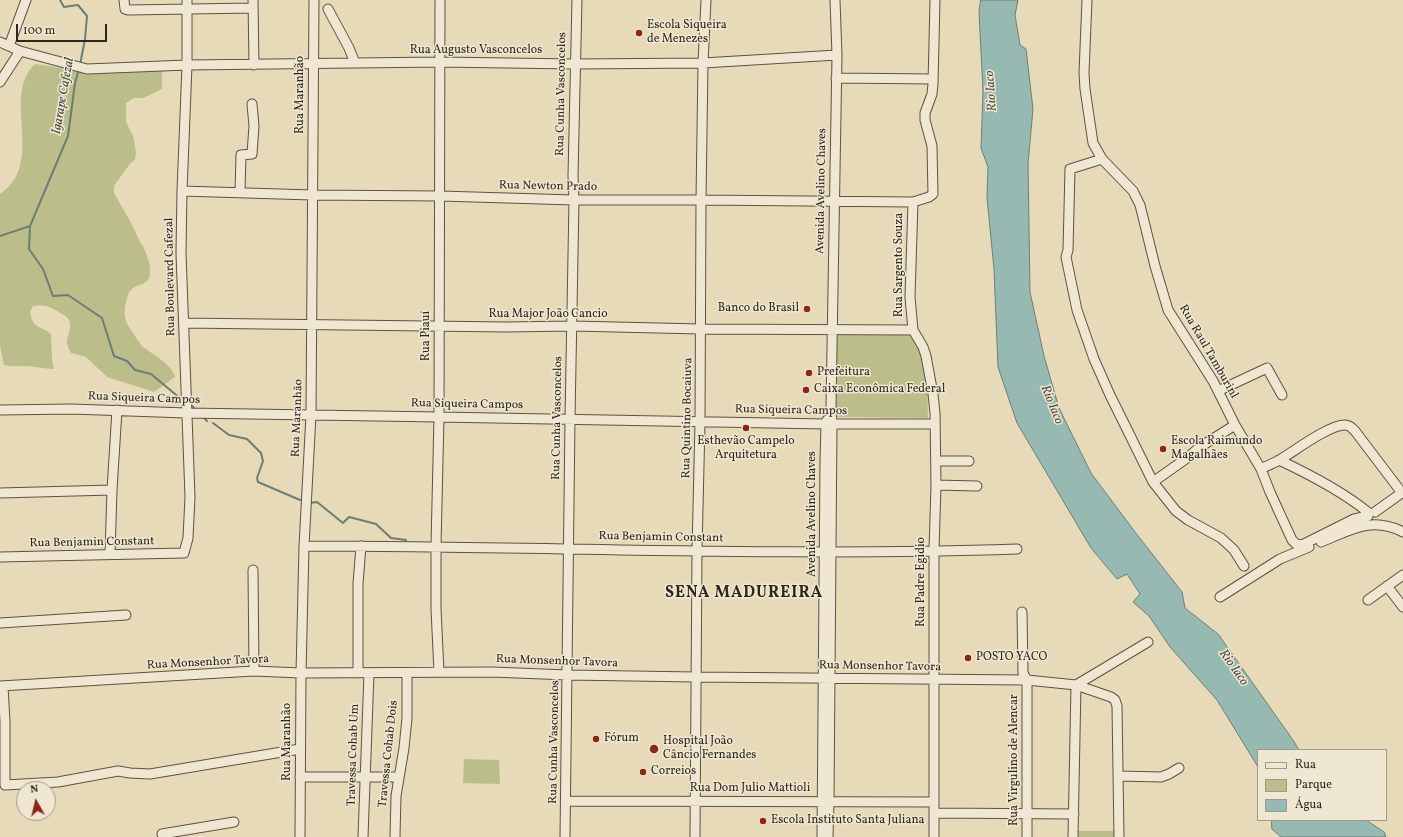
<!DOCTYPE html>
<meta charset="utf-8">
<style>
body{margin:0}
#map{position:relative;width:1403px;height:837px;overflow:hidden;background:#e6dab8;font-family:Vollkorn,serif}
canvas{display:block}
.legend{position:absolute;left:1257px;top:749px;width:130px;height:72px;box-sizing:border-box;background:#efe7d1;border:1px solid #a29a89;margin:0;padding:5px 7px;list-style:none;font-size:12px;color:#2e261c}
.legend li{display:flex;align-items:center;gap:8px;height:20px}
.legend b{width:20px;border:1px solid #a29a89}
.north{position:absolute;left:16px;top:781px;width:40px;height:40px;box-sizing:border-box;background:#efe7d1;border:1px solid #a29a89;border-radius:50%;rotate:352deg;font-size:11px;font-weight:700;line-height:16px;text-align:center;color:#2e261c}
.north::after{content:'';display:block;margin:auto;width:14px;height:18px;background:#8f2418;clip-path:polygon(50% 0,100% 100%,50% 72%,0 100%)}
.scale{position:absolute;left:16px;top:24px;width:91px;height:18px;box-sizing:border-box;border:2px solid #2e261c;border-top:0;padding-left:5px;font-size:12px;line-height:14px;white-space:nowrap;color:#2e261c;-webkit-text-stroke:3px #efe7d1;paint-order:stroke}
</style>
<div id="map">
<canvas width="1403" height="837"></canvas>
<ul class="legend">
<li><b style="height:5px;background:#efe7d1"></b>Rua</li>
<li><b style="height:11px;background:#bbbe8b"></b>Parque</li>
<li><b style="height:11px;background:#96bab2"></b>Água</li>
</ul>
<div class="north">N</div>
<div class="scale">100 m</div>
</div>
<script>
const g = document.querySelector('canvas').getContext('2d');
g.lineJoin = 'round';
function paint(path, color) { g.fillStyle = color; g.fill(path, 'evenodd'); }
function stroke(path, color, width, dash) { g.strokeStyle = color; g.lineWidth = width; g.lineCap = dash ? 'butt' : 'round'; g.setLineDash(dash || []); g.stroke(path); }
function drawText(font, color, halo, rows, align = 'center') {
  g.font = font + ' Vollkorn,serif'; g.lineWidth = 3; g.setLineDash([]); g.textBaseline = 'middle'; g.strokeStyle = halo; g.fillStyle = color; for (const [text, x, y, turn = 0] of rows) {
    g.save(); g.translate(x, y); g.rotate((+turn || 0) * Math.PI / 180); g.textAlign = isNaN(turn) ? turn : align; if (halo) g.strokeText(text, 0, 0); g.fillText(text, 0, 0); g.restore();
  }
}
paint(new Path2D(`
 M 35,64 L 81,71 L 162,69 L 162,89 L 143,98 L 134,98 L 126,103 L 126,122 L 133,136 L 136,152 L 135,159 L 129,165 L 114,186 L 114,193 L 131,223 L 141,244 L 143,246 C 146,254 151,264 150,273 C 150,285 138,283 131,290 C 126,296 124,309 125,317 C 126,322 128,326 131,330 C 135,336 138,341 142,346 C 153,355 171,363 175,377 L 154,392 L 107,377 L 86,357 L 71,353 C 62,337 71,338 70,323 C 69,318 66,316 62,314 C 52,307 45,304 33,306 L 30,312 C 33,330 41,325 51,334 L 52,359 L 54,369 C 44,369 34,366 24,366 C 17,366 12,367 4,365 L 0,346 L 0,194 C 47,162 0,97 35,64 Z
 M 836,333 L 912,334 L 924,354 L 927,374 L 928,418 L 835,417 Z
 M 464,759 L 499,760 L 500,784 L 463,783 Z
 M 1076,831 L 1114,831 L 1114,837 L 1076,837 Z`), '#bbbe8b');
const water = new Path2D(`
 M 981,0 L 1018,0 L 1015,15 L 1020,45 L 1026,49 L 1033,109 L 1028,164 L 1030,292 L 1044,356 L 1059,408 L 1091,473 L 1135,532 L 1182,592 L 1185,608 L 1218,634 L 1293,740 L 1299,750 L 1258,750 L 1258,767 L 1217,700 L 1170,647 L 1149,616 L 1133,602 L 1140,594 L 1127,574 L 1117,579 L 1091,548 L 1017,423 L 998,367 L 994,269 L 987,198 L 988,167 L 981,148 L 983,91 L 979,12 Z
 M 1272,820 L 1366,820 L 1384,832 L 1386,837 L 1281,837 L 1272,829 Z`);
paint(water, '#96bab2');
stroke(water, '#6c7f76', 1);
stroke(new Path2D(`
 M 60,0 L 64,7 L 78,5 L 87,16 L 85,39 L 80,65
 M 30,226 L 29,249 L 43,269 L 53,296 L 68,295 L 102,318 L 114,356 L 127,361 L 135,370 L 151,374 L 181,399
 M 0,236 L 30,226 L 68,136 L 75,83 L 79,69
 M 190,404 L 196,410
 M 202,416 L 207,421
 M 213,423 L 229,435 L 247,439 L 261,453 L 263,461 L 257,478 L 258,482 L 300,500
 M 310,503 L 317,502 L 343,523 L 349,517 L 376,524 L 391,538 L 406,540`), '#6c7f76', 2);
const minor = new Path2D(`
 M 124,0 L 125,9 L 128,10 L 253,8
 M 253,0 L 254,65
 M 1087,0 L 1084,73 L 1085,89 L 1093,143 L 1102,159 L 1133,191 L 1140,205 L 1155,266 L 1168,310 L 1213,381 L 1235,425 L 1261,469 L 1270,492 L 1292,540 L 1296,544 L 1302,545 L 1354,519 L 1368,516
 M 328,9 L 349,48 L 355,63
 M 0,42 L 20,51 L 87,69 L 187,65 L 355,63 L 440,62 L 574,64 L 703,63 L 837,55
 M 9,46 L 26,0
 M 836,78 L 933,79
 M 0,82 L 20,51
 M 1102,159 L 1070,169 L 1068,250 L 1066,257 L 1077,310 L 1094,359 L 1110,395 L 1153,482 L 1176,511 L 1188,520 L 1221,538 L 1234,550 L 1244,566
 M 182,191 L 312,195 L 440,196 L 574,200 L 701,200 L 913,202 L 929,197 L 933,194 L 932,146 L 925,120 L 925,113 L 932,94 L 933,84 L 935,0
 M 240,192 L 241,155 L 252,154 L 254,126 L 252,104
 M 184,323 L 507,327 L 572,326 L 701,329 L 913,330
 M 913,330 L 923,347 L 926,356 L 933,394 L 935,413 L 936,485 L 934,550 L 934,837
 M 913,330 L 910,297 L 913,202
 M 1218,391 L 1267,368 L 1282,395
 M 0,410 L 71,409 L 187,413 L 439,417 L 826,424 L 934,424
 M 1279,460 C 1311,475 1342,491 1369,513
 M 936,461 L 969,461
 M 1261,469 C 1268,465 1275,463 1281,459 C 1296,450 1329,425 1345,425 C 1350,425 1352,428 1355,431 L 1402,493
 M 1153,482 L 1187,458 L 1200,447 L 1235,425
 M 936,485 L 977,486
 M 0,493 L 112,490
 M 1375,512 L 1403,492
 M 1321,542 C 1350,530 1372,516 1403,532
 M 304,546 C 542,546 780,557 1017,549
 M 110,554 L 112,490 L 117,410
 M 0,557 L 184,553 L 188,538 L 190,497 L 181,253 L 182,191 L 187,65 L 187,0
 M 253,570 L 254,671
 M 1387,586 L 1403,607
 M 1220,597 L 1280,559 L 1309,547
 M 1368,600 L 1403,575
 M 1022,612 L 1023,673 L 1027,680 L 1027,837
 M 0,623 L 126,615
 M 439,672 L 436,609 L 436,546 L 439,417 L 440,0
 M 358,673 L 358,584 L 361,546
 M 0,686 L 254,671 L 301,673 L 492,672 L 568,675 L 696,677 L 1027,680 L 1076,685 L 1111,697 L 1115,700 L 1117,706 L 1119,837
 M 3,686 L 5,722 L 5,785 L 58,782 L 118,771 L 130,773 L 150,774 L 300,749
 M 1119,776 L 1161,777 L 1169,774 L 1179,768
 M 300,777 L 399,777
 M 566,801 C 689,802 811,801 934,802
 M 934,813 L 1074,814
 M 162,834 L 234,822
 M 300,837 L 301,673 L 304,546 L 311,415 L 314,0
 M 363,837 L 369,673
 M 395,837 L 396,796 L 404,748 L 407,718 L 407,673
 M 565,837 L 570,419 L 574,200 L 573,176 L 577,0
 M 695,837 L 697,551 L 700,422 L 701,200 L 703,63 L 706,0
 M 822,837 L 825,461 L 826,424 L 827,420
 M 828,837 L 829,801 L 832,424 L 831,407 L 837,55 L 835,0
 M 1073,837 L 1076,685 L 1148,642`);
stroke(minor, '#5c5343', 11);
stroke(minor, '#efe7d1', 9);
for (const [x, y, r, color] of [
 [639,33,4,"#8f2418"],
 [807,309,4,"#8f2418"],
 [809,373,4,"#8f2418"],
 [806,390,4,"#8f2418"],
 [746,428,4,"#8f2418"],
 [1163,449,4,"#8f2418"],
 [968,658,4,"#8f2418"],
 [596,739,4,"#8f2418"],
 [654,749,5,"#8f2418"],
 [643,772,4,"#8f2418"],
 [763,821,4,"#8f2418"]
]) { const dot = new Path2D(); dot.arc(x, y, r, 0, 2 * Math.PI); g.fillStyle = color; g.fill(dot); stroke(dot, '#efe7d1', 1.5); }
drawText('12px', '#2e261c', '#efe7d1', [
 ["Escola Siqueira",647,26],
 ["de Menezes",647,40],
 ["Banco do Brasil",799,309,"right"],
 ["Prefeitura",817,373],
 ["Caixa Econômica Federal",814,390],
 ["Esthevão Campelo",746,442,"center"],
 ["Arquitetura",746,456,"center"],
 ["Escola Raimundo",1171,442],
 ["Magalhães",1171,456],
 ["POSTO YACO",976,658],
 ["Fórum",604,739],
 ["Hospital João",663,742],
 ["Câncio Fernandes",663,756],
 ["Correios",651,772],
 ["Escola Instituto Santa Juliana",771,821]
], 'left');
drawText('12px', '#2e261c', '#efe7d1', [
 ["Rua Augusto Vasconcelos",476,51],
 ["Rua Cunha Vasconcelos",562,94,-89],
 ["Rua Maranhão",301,95,-90],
 ["Rua Newton Prado",548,187,1],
 ["Avenida Avelino Chaves",822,191,-89],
 ["Rua Sargento Souza",900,265,-90],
 ["Rua Boulevard Cafezal",171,277,-91],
 ["Rua Major João Cancio",548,315],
 ["Rua Piauí",427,336,-90],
 ["Rua Raul Tamburinl",1208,352,60],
 ["Rua Siqueira Campos",144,399,2],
 ["Rua Siqueira Campos",467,405,1],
 ["Rua Siqueira Campos",791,411,1],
 ["Rua Maranhão",298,418,-88],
 ["Rua Cunha Vasconcelos",558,418,-89],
 ["Rua Quintino Bocaiuva",688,418,-89],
 ["Avenida Avelino Chaves",813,514,-90],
 ["Rua Benjamin Constant",661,538,1],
 ["Rua Benjamin Constant",92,543,-1],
 ["Rua Padre Egidio",922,582,-90],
 ["Rua Monsenhor Tavora",557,662,2],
 ["Rua Monsenhor Tavora",208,663,-3],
 ["Rua Monsenhor Tavora",880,667,1],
 ["Rua Maranhão",288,742,-90],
 ["Rua Cunha Vasconcelos",555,742,-89],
 ["Travessa Cohab Dois",389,754,-84],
 ["Travessa Cohab Um",354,755,-88],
 ["Rua Virgulino de Alencar",1015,760,-90],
 ["Rua Dom Julio Mattioli",750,789]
]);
drawText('italic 13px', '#484b42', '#efe7d1', [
 ["Rio Iaco",992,91,-94],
 ["Igarape Cafezal",64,96,-80],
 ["Rio Iaco",1051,405,68],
 ["Rio Iaco",1233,668,55]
]);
g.letterSpacing = '1px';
drawText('bold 16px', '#2e261c', '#efe7d1', [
 ["SENA MADUREIRA",744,594]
]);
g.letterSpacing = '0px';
</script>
